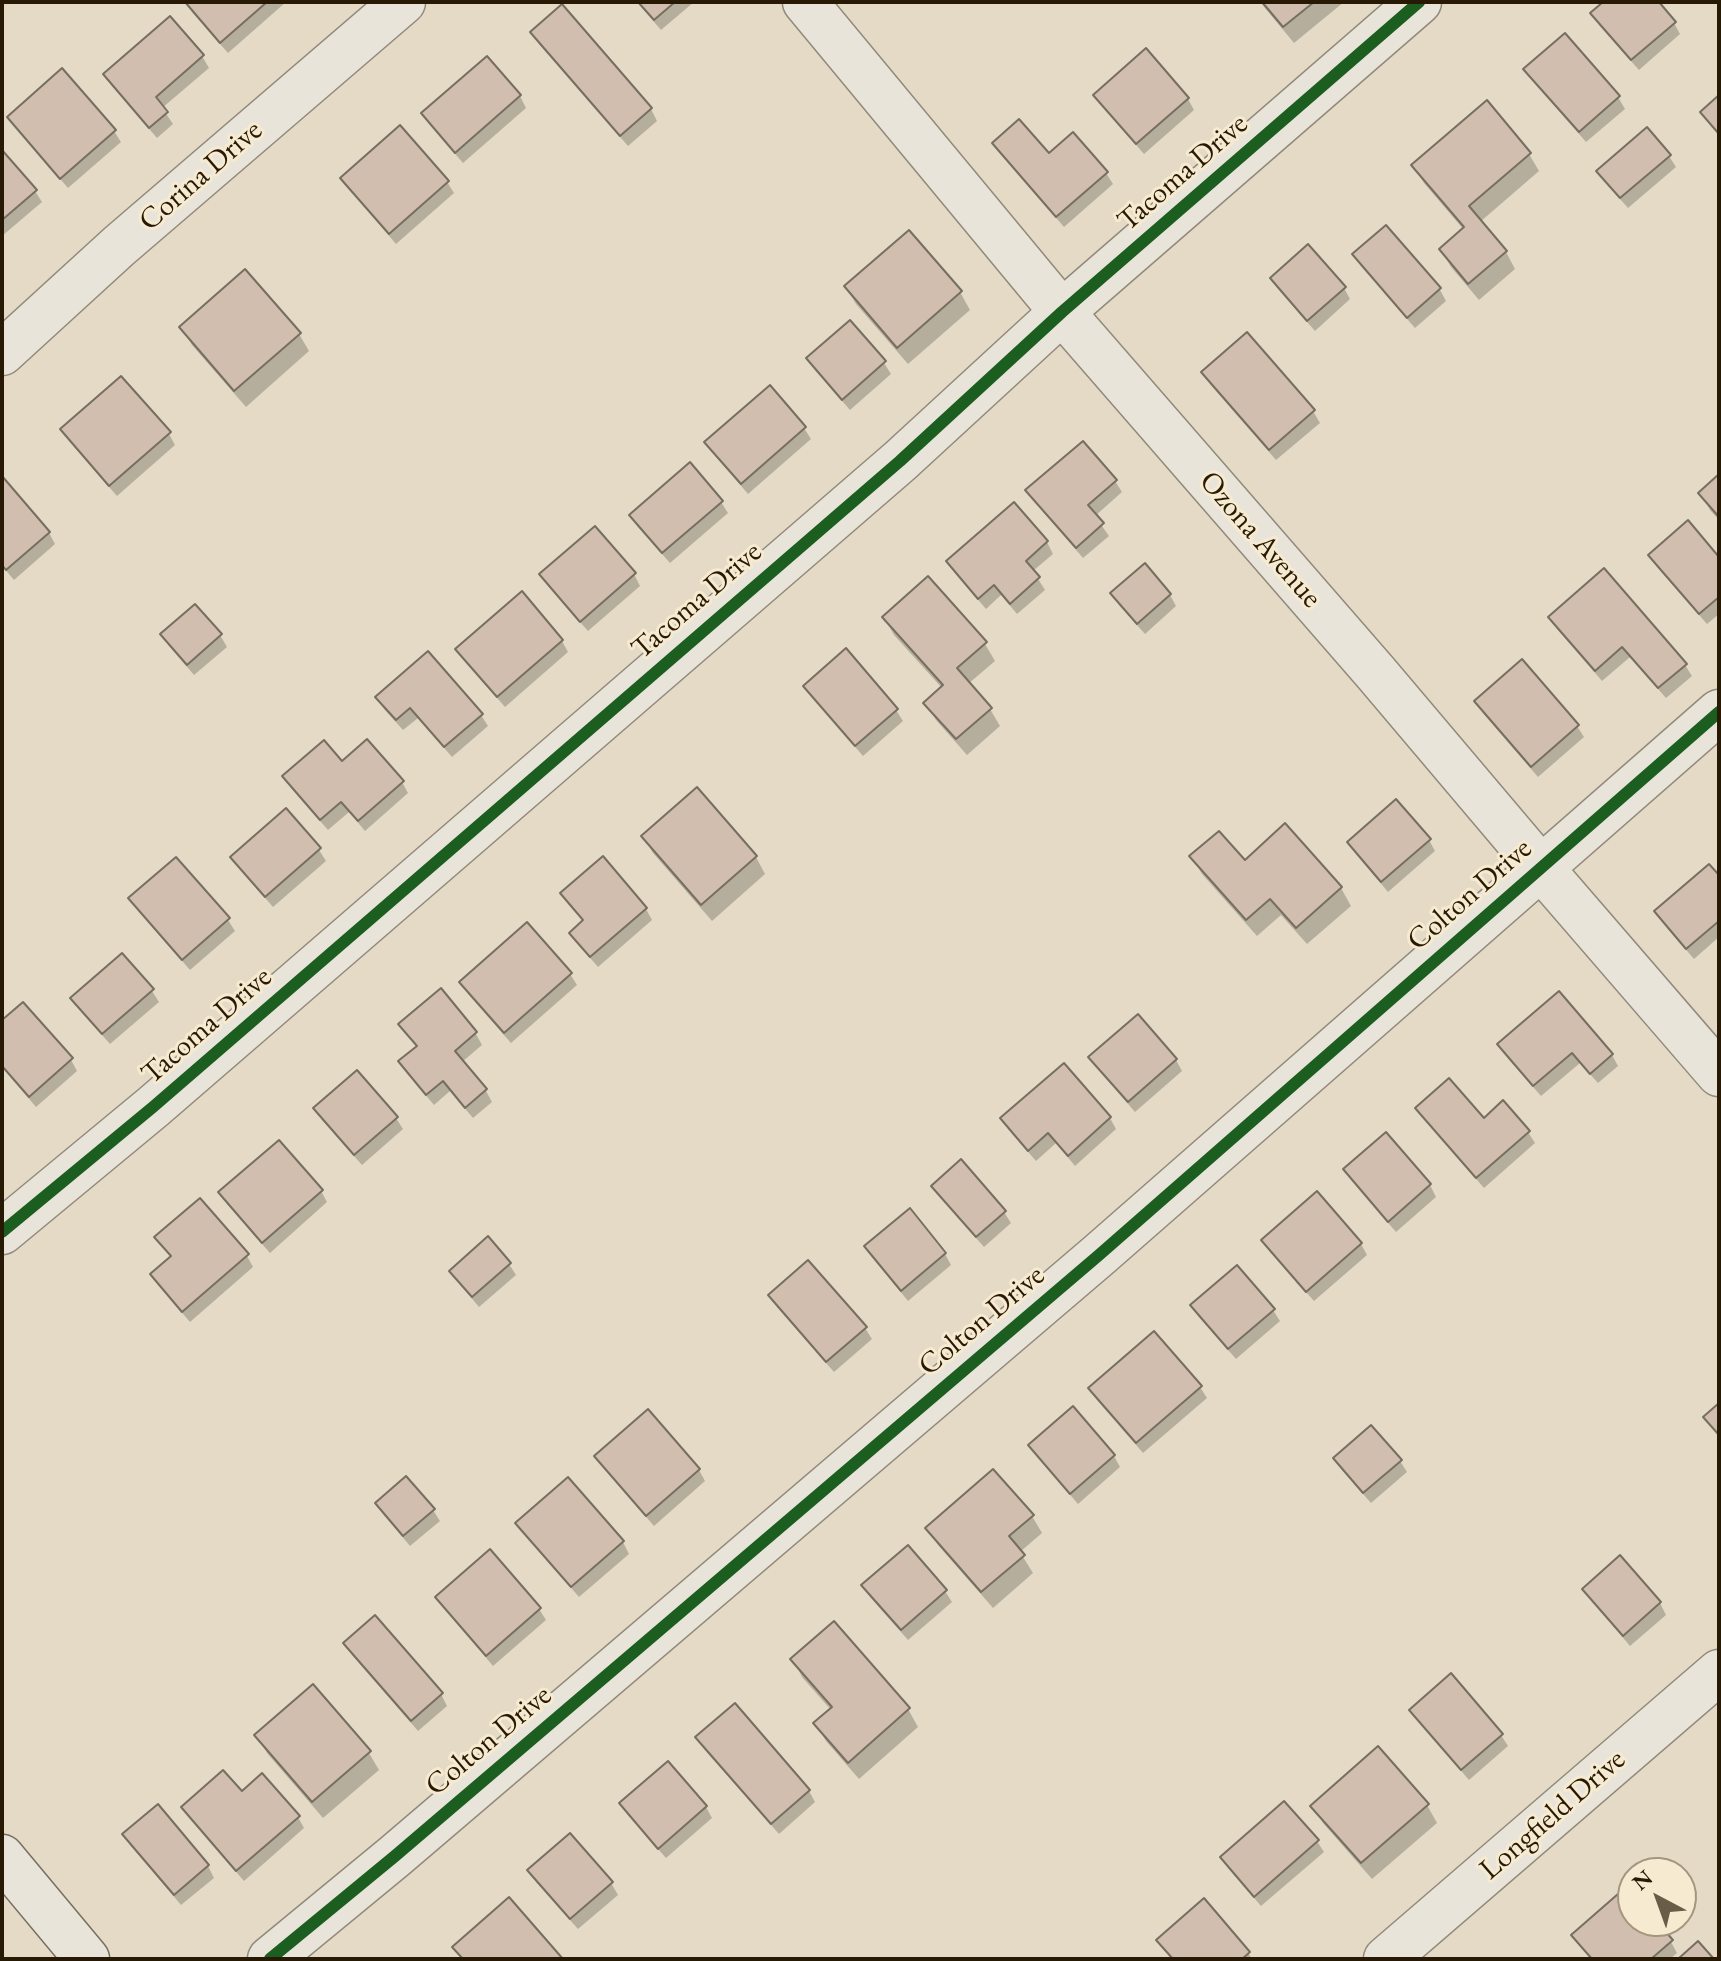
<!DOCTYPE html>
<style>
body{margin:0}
#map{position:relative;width:1721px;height:1961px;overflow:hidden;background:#e4dac5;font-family:"EB Garamond",serif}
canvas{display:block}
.frame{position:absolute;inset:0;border:4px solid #281904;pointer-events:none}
.north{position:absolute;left:1617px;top:1857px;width:80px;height:80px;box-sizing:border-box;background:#f6ead1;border:2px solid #a4967f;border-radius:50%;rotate:319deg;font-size:22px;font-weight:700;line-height:32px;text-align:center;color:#281904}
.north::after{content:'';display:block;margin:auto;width:28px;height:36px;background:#6a5d48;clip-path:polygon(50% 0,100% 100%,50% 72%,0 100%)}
</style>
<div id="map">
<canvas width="1721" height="1961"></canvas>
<div class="frame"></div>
<div class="north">N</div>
</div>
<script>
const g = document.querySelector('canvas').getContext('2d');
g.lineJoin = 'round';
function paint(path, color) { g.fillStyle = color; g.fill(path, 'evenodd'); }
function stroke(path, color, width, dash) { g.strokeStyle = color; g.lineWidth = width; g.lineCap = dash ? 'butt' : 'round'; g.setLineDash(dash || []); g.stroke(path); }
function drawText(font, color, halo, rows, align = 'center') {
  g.font = font + ' "EB Garamond",serif'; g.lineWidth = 6; g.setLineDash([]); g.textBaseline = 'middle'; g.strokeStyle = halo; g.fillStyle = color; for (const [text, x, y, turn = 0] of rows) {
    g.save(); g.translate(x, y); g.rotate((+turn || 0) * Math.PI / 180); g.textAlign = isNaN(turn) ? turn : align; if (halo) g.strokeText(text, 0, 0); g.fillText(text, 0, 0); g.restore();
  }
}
paint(new Path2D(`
 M 187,2 L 286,2 L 228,53 L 192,12 Z
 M 637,2 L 694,2 L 661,30 Z
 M 1260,2 L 1344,2 L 1294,43 Z
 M 1606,2 L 1656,2 L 1674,23 L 1680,34 L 1639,70 L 1599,25 L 1593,13 Z
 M 562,7 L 651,109 L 657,121 L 628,146 L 539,44 L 532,33 Z
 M 170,19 L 202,56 L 209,68 L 162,108 L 173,124 L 157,138 L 112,86 L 105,75 Z
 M 1565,35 L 1618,97 L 1625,109 L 1586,142 L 1532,80 L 1526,69 Z
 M 487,59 L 520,96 L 526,108 L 463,163 L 430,125 L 423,114 Z
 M 1096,95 L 1188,99 L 1194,110 L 1144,154 L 1102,106 Z
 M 9,117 L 114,131 L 121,142 L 68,188 L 16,128 Z
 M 994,143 L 1048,156 L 1106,173 L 1113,184 L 1064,227 L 1001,154 Z
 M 2,153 L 35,191 L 42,202 L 2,236 Z
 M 1529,154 L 1539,171 L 1480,222 L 1506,252 L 1515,269 L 1479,300 L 1451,267 L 1441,249 L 1464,230 L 1424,183 L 1414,166 Z
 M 1669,156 L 1676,167 L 1628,208 L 1605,182 L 1599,171 Z
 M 342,178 L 447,182 L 454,193 L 396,244 L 349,189 Z
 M 1386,228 L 1440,290 L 1446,301 L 1415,328 L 1361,266 L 1354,255 Z
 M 1272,278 L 1344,288 L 1350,299 L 1315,331 L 1279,290 Z
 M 846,287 L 960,292 L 970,310 L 908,364 L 856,304 Z
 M 850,322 L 884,363 L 891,374 L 850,410 L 815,370 L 808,358 Z
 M 182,327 L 299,334 L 309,351 L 246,407 L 192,345 Z
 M 1203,372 L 1313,411 L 1320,423 L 1276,460 L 1210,384 Z
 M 804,428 L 811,439 L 748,494 L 713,453 L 707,442 Z
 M 62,429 L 169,434 L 175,445 L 117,496 L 69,441 Z
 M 1719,477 L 1719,520 L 1710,510 L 1701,493 Z
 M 2,479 L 49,533 L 55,544 L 14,580 L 2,566 Z
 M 1115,481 L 1122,492 L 1095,516 L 1109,536 L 1083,558 L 1035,502 L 1028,491 Z
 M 721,502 L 728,513 L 670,563 L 638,527 L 631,516 Z
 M 1014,505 L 1047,542 L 1053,554 L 1033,571 L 1045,590 L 1017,614 L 1001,595 L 986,609 L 955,573 L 948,562 Z
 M 1650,556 L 1719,560 L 1719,614 L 1707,624 L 1657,567 Z
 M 634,574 L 640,586 L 588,631 L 548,586 L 542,575 Z
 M 928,579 L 985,644 L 995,661 L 968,684 L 990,709 L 1000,726 L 967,755 L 936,720 L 926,703 L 942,688 L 894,635 L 884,617 Z
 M 1113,593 L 1170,595 L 1176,606 L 1145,634 L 1119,605 Z
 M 1550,618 L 1685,665 L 1692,676 L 1666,698 L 1630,657 L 1602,681 L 1557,629 Z
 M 163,635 L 220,635 L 227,647 L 194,675 L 169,646 Z
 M 562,641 L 568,652 L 505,707 L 464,660 L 458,649 Z
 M 805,686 L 896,710 L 903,721 L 863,756 L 812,697 Z
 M 378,697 L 481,715 L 488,726 L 452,757 L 418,718 L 403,730 L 384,709 Z
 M 1476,702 L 1577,726 L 1584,737 L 1538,777 L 1483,713 Z
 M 342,764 L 402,782 L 408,793 L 365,831 L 349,812 L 328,830 L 291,788 L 285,777 Z
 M 286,811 L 319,850 L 326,861 L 273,907 L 239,868 L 233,857 Z
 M 1285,826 L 1341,888 L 1351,906 L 1307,944 L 1281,915 L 1257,936 L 1202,874 L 1192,857 L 1245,863 Z
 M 643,836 L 756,857 L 765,874 L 712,921 L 653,853 Z
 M 1429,840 L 1435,851 L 1388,892 L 1356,854 L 1349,843 Z
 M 1719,878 L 1719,937 L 1694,959 L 1663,923 L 1657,912 Z
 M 562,894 L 646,909 L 652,920 L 598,967 L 578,944 L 571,933 L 584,922 L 569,905 Z
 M 131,899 L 228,920 L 235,931 L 190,970 L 138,910 Z
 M 122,955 L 152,991 L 159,1002 L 110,1044 L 79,1009 L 73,998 Z
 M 570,974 L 577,985 L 511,1043 L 468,994 L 461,982 Z
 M 441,991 L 476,1034 L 482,1045 L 462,1062 L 486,1091 L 492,1102 L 473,1118 L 450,1091 L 434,1105 L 407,1073 L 401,1062 L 418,1048 L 401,1024 Z
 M 2,1023 L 71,1060 L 77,1071 L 36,1107 L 2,1067 Z
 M 1500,1045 L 1612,1055 L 1618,1066 L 1598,1083 L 1580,1063 L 1541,1096 L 1506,1056 Z
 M 1091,1057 L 1176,1060 L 1182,1071 L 1135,1112 L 1097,1068 Z
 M 316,1108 L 396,1118 L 403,1129 L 362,1165 L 322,1120 Z
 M 1418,1108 L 1483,1120 L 1528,1132 L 1535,1143 L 1484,1188 L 1424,1119 Z
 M 1110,1118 L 1116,1129 L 1075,1166 L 1056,1143 L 1036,1161 L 1009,1130 L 1002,1119 Z
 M 1385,1135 L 1430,1185 L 1436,1197 L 1396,1232 L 1352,1181 L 1345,1170 Z
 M 934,1186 L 1004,1212 L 1011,1223 L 984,1247 L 940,1197 Z
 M 321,1191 L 327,1202 L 270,1253 L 227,1204 L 221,1192 Z
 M 157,1238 L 247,1256 L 253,1267 L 190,1322 L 159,1286 L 153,1275 L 172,1258 Z
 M 1264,1240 L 1361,1244 L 1367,1255 L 1314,1301 L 1270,1252 Z
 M 866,1247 L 945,1254 L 951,1265 L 908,1301 L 873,1258 Z
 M 509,1264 L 516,1275 L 479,1307 L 458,1282 L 451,1271 Z
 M 770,1296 L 865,1328 L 872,1339 L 834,1372 L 777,1307 Z
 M 1193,1306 L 1273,1310 L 1280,1321 L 1236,1359 L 1199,1317 Z
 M 1200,1387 L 1207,1398 L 1143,1453 L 1097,1400 L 1090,1389 Z
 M 648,1412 L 699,1470 L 705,1481 L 654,1526 L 603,1467 L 596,1456 Z
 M 1030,1445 L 1114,1456 L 1120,1467 L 1078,1504 L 1037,1456 Z
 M 1335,1459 L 1400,1461 L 1407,1472 L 1371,1503 L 1342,1470 Z
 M 568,1479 L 623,1542 L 629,1554 L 579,1597 L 524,1534 L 518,1523 Z
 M 377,1503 L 433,1510 L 440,1521 L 410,1546 L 384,1515 Z
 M 1032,1516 L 1042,1533 L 1020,1552 L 1033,1573 L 993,1608 L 938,1545 L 928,1528 Z
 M 864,1586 L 945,1591 L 952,1602 L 908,1640 L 870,1597 Z
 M 1584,1589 L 1660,1603 L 1666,1615 L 1630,1646 L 1591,1600 Z
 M 437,1597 L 539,1609 L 546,1620 L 493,1666 L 444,1608 Z
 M 346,1644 L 441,1694 L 447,1706 L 418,1731 L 352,1655 Z
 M 793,1659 L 908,1709 L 918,1727 L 859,1779 L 826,1741 L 816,1724 L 831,1710 L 802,1677 Z
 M 1411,1710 L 1501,1735 L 1508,1746 L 1469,1780 L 1418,1721 Z
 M 257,1735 L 369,1753 L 379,1770 L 323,1818 L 267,1753 Z
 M 698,1737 L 809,1791 L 815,1802 L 779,1834 L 704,1749 Z
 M 241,1794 L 298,1817 L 304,1828 L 244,1881 L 190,1819 L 183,1808 Z
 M 622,1804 L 706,1807 L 712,1818 L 666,1858 L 628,1815 Z
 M 1427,1805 L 1437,1823 L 1372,1879 L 1323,1823 L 1313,1806 Z
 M 158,1807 L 208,1866 L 214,1878 L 181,1905 L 131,1846 L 125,1835 Z
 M 1317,1841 L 1324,1852 L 1261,1906 L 1229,1869 L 1222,1858 Z
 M 530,1871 L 611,1883 L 618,1895 L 578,1929 L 536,1882 Z
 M 1633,1898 L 1633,1921 L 1653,1921 L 1671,1942 L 1677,1953 L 1670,1959 L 1591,1959 L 1580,1946 L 1574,1935 Z
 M 1158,1940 L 1248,1953 L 1252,1959 L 1171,1959 Z`), '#0003');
const building = new Path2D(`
 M 185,2 L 267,2 L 220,43 Z
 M 638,2 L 675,2 L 654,20 Z
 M 1262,2 L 1314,2 L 1283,27 Z
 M 1603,2 L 1659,2 L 1676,22 L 1631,60 L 1590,13 Z
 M 562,4 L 652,108 L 620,136 L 530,32 Z
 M 170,16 L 204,55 L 156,97 L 168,112 L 149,128 L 103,74 Z
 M 1565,33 L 1620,96 L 1579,132 L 1523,69 Z
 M 1146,48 L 1189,98 L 1136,144 L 1093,95 Z
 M 487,56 L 521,95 L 455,153 L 421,113 Z
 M 62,68 L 116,130 L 60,179 L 7,117 Z
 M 1719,95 L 1719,134 L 1700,112 Z
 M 1487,100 L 1531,153 L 1469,206 L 1507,251 L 1468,284 L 1439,249 L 1464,227 L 1411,165 Z
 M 1019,119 L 1049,153 L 1073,132 L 1108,172 L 1056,217 L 992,143 Z
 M 400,125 L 449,181 L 389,234 L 340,178 Z
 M 1647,127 L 1671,155 L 1620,198 L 1596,171 Z
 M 2,150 L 37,190 L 2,220 Z
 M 1386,225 L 1441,288 L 1407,318 L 1352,254 Z
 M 909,230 L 962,291 L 897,348 L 844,286 Z
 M 1308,244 L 1346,287 L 1307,321 L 1270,278 Z
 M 245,269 L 301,333 L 234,391 L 179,327 Z
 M 850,320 L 886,361 L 842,400 L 806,358 Z
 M 1247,332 L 1315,410 L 1269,450 L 1201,372 Z
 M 121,376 L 171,432 L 109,486 L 60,429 Z
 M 770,385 L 806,427 L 741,484 L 704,442 Z
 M 1083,441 L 1117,480 L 1088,505 L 1104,523 L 1076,548 L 1025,490 Z
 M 690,462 L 723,501 L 662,553 L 629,515 Z
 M 1719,474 L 1719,517 L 1698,493 Z
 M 2,476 L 50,532 L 6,570 L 2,565 Z
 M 1014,502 L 1048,541 L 1026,561 L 1040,577 L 1010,604 L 994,585 L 978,599 L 946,561 Z
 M 1688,520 L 1719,557 L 1719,597 L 1699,614 L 1648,555 Z
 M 595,526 L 636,573 L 580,622 L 539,574 Z
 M 1145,563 L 1171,594 L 1137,624 L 1110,593 Z
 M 1604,568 L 1687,664 L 1658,688 L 1622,647 L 1595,671 L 1548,617 Z
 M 928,576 L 987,642 L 957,668 L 992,708 L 956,739 L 923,703 L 943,685 L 882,617 Z
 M 522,591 L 563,640 L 497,697 L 455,649 Z
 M 195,604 L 222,634 L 187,665 L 160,634 Z
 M 846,648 L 898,709 L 855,746 L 803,686 Z
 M 428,651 L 483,714 L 444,747 L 410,708 L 396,720 L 375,697 Z
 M 1522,659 L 1579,725 L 1531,767 L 1474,701 Z
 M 367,739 L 404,781 L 358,821 L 341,802 L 320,820 L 282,776 L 324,740 L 342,761 Z
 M 697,787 L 757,856 L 701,905 L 641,836 Z
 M 1396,799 L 1431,839 L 1381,882 L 1347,842 Z
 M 286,808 L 321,848 L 265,897 L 230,857 Z
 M 1285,823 L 1342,887 L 1296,928 L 1270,899 L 1246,920 L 1189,856 L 1219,831 L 1245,860 Z
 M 603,856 L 647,908 L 590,957 L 569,933 L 583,920 L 560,893 Z
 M 176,857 L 230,918 L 182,960 L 128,898 Z
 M 1709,864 L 1719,875 L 1719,921 L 1686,949 L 1654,911 Z
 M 527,922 L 572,973 L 504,1033 L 459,982 Z
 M 122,953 L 154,989 L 102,1034 L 70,998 Z
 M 441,988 L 477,1032 L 455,1051 L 487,1089 L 465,1108 L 443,1081 L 426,1095 L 398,1061 L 417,1046 L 398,1024 Z
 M 1559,991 L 1613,1054 L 1590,1074 L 1572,1053 L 1533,1086 L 1497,1044 Z
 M 23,1002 L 73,1058 L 29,1097 L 2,1066 L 2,1020 Z
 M 1138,1014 L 1177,1059 L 1128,1102 L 1088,1057 Z
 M 1064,1063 L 1111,1117 L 1068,1156 L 1048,1133 L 1028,1151 L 1000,1118 Z
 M 357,1070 L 398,1117 L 354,1155 L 313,1108 Z
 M 1449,1078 L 1484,1118 L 1503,1100 L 1530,1131 L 1476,1178 L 1415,1108 Z
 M 1386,1132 L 1431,1184 L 1388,1222 L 1343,1169 Z
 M 279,1140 L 323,1190 L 262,1243 L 218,1192 Z
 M 961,1159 L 1006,1211 L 976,1237 L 931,1186 Z
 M 1317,1191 L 1362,1243 L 1306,1292 L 1261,1240 Z
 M 200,1198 L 249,1254 L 182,1312 L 150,1274 L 171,1256 L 154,1237 Z
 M 910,1208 L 946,1253 L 901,1291 L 864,1246 Z
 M 488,1236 L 511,1263 L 472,1297 L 449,1271 Z
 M 808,1260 L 867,1327 L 826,1362 L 768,1295 Z
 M 1237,1265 L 1275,1309 L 1228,1349 L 1190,1305 Z
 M 1154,1331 L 1202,1386 L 1136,1443 L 1088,1388 Z
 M 1719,1403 L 1719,1435 L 1703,1417 Z
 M 1073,1406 L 1115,1455 L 1070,1494 L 1028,1445 Z
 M 648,1409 L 700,1469 L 646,1516 L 594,1456 Z
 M 1371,1425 L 1402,1460 L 1363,1493 L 1333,1458 Z
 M 993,1469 L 1034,1515 L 1009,1536 L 1025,1555 L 981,1592 L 925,1528 Z
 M 406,1476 L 435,1509 L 403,1536 L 375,1503 Z
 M 568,1477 L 624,1541 L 571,1587 L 515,1523 Z
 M 908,1545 L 947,1590 L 901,1630 L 861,1585 Z
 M 490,1549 L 541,1608 L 486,1656 L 435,1597 Z
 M 1620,1555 L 1661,1602 L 1623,1636 L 1582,1589 Z
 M 375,1615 L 443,1693 L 411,1721 L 343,1643 Z
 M 834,1621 L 910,1708 L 848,1763 L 813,1723 L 832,1707 L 790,1659 Z
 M 1451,1673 L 1503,1734 L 1461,1770 L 1409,1710 Z
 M 313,1684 L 371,1751 L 312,1802 L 254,1735 Z
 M 735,1703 L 810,1790 L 771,1824 L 695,1737 Z
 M 1378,1746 L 1429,1804 L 1361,1863 L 1310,1806 Z
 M 668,1761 L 707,1806 L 658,1849 L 619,1803 Z
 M 223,1770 L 242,1791 L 262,1773 L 300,1816 L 236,1871 L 181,1807 Z
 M 1284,1801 L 1319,1840 L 1254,1897 L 1220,1857 Z
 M 158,1804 L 209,1865 L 174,1895 L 122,1834 Z
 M 570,1833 L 613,1882 L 570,1919 L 527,1870 Z
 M 1626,1887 L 1633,1895 L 1633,1921 L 1656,1921 L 1673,1940 L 1651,1959 L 1592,1959 L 1571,1935 Z
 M 509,1897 L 563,1959 L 463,1959 L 452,1947 Z
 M 1204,1898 L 1250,1952 L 1242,1959 L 1173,1959 L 1156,1940 Z
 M 1698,1941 L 1714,1959 L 1678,1959 Z`);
paint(building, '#d1beae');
stroke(building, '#766f61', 2);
const street = new Path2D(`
 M 805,2 L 1062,312 L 1376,673 L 1541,868 L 1719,1074
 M 2,353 L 119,246 L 403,2
 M 2,1232 L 153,1107 L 900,461 L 1062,312 L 1419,2
 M 270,1959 L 395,1856 L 1099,1255 L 1719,712
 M 1386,1959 L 1719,1672`);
const secondary = new Path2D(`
 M 2,1857 L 87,1959`);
stroke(street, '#91897b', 47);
stroke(secondary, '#766f61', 47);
stroke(street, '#e9e4d9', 44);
stroke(secondary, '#e9e4d9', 44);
stroke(new Path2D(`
 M 2,1232 L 153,1107 L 900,461 L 1062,312 L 1419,2
 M 270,1959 L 395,1856 L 1099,1255 L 1719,712`), '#1b5e20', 12);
drawText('30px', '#281904', '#f6ead1', [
 ["Tacoma Drive",1183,173,-41],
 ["Corina Drive",201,176,-41],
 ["Ozona Avenue",1260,540,49],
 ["Tacoma Drive",697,601,-41],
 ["Colton Drive",1470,895,-41],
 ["Tacoma Drive",207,1026,-41],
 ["Colton Drive",982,1321,-40],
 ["Colton Drive",489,1741,-40],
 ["Longfield Drive",1553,1815,-41]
]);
</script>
